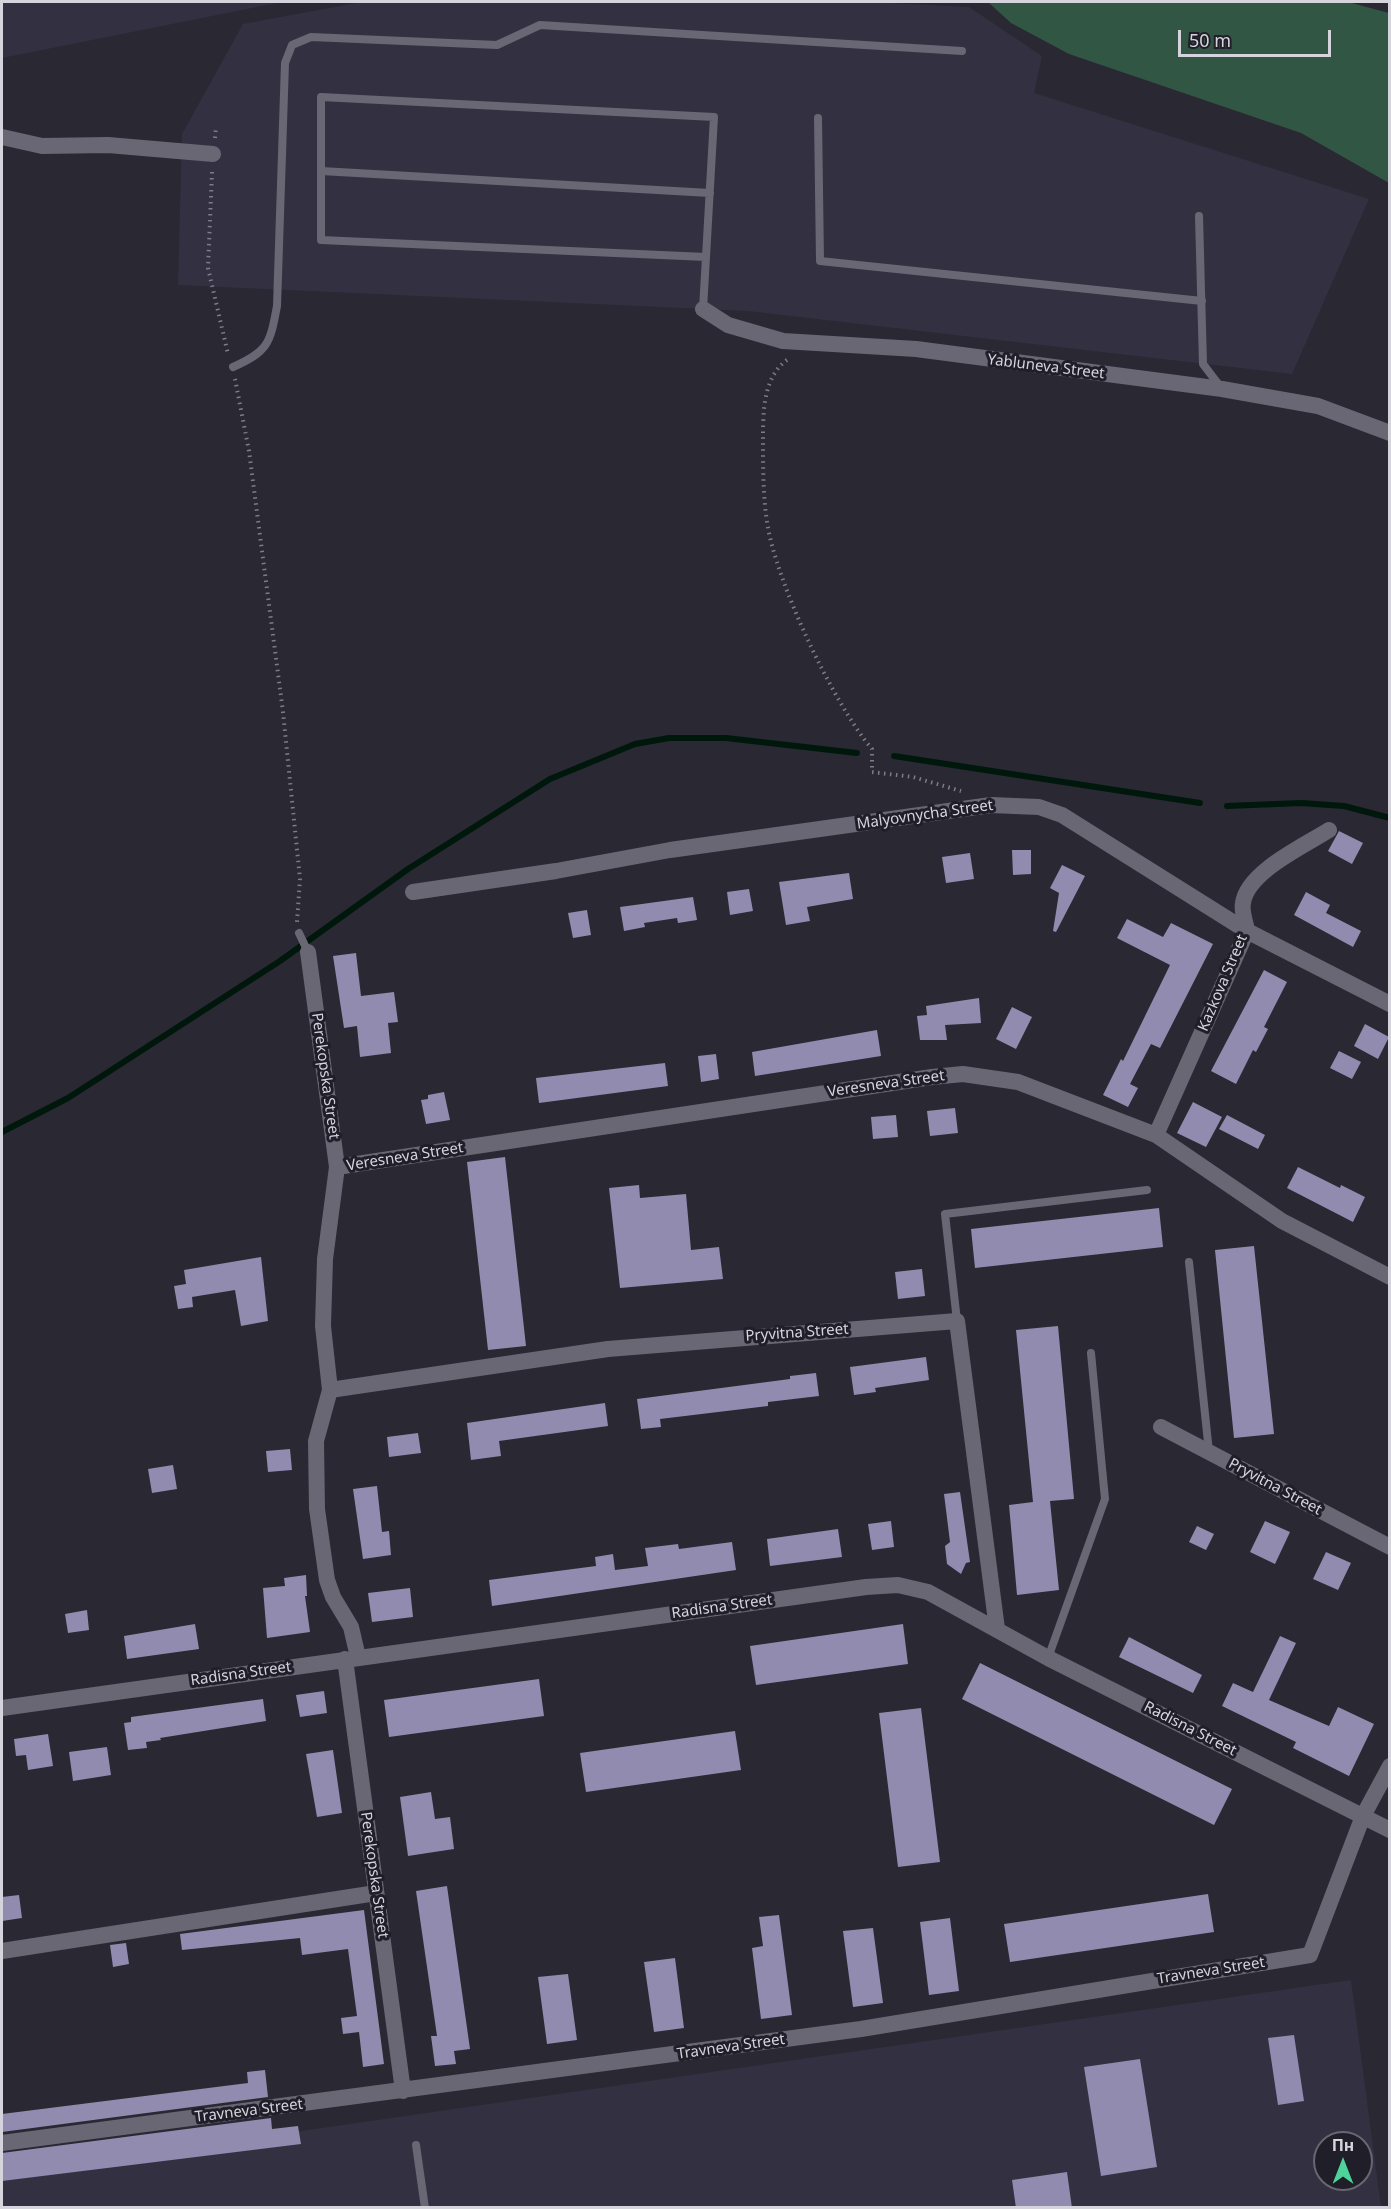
<!DOCTYPE html>
<meta charset="utf-8">
<style>
body{margin:0}
#map{position:relative;width:1391px;height:2209px;overflow:hidden;background:#292833;font-family:"Noto Sans",sans-serif}
canvas{display:block}
.frame{position:absolute;inset:0;border:3px solid #d5d4dc;pointer-events:none}
.north{position:absolute;left:1313px;top:2131px;width:60px;height:60px;box-sizing:border-box;background:#201e29;border:2px solid #686771;border-radius:50%;rotate:0deg;font-size:16px;font-weight:700;line-height:24px;text-align:center;color:#d5d4dc}
.north::after{content:'';display:block;margin:auto;width:21px;height:27px;background:#4ed39a;clip-path:polygon(50% 0,100% 100%,50% 72%,0 100%)}
.scale{position:absolute;left:1178px;top:30px;width:153px;height:27px;box-sizing:border-box;border:3px solid #d5d4dc;border-top:0;padding-left:8px;font-size:18px;line-height:21px;white-space:nowrap;color:#d5d4dc;-webkit-text-stroke:4px #201e29;paint-order:stroke}
</style>
<div id="map">
<canvas width="1391" height="2209"></canvas>
<div class="frame"></div>
<div class="north">Пн</div>
<div class="scale">50 m</div>
</div>
<script>
const g = document.querySelector('canvas').getContext('2d');
g.lineJoin = 'round';
function paint(path, color) { g.fillStyle = color; g.fill(path, 'evenodd'); }
function stroke(path, color, width, dash) { g.strokeStyle = color; g.lineWidth = width; g.lineCap = dash ? 'butt' : 'round'; g.setLineDash(dash || []); g.stroke(path); }
function drawText(font, color, halo, rows, align = 'center') {
  g.font = font + ' "Noto Sans",sans-serif'; g.lineWidth = 6; g.setLineDash([]); g.textBaseline = 'middle'; g.strokeStyle = halo; g.fillStyle = color; for (const [text, x, y, turn = 0] of rows) {
    g.save(); g.translate(x, y); g.rotate((+turn || 0) * Math.PI / 180); g.textAlign = isNaN(turn) ? turn : align; if (halo) g.strokeText(text, 0, 0); g.fillText(text, 0, 0); g.restore();
  }
}
paint(new Path2D(`
 M 2,2 L 282,2 L 2,58 Z
 M 361,2 L 873,2 L 969,7 L 1042,56 L 1034,93 L 1369,199 L 1292,374 L 748,311 L 178,285 L 182,134 L 243,24 Z
 M 1351,1980 L 1381,2207 L 2,2208 L 2,2174 ZM 1325,2143 L 1361,2143 L 1361,2179 L 1325,2179 Z`), '#333042');
paint(new Path2D(`
 M 988,2 L 1348,2 L 1389,13 L 1389,183 L 1301,133 L 1069,54 L 1011,23 Z`), '#315644');
stroke(new Path2D(`
 M 894,756 L 1200,803
 M 1227,806 L 1301,803 L 1344,806 L 1390,818
 M 2,1132 L 68,1098 L 280,961 L 408,869 L 550,779 L 635,744 L 669,738 L 726,738 L 857,753`), '#00170c', 6);
paint(new Path2D(`
 M 1339,831 L 1363,843 L 1352,864 L 1328,851 Z
 M 1012,850 L 1031,850 L 1031,874 L 1013,875 Z
 M 970,853 L 974,879 L 946,883 L 942,857 Z
 M 1062,865 L 1085,876 L 1056,932 L 1053,931 L 1059,893 L 1050,888 Z
 M 849,873 L 853,899 L 807,907 L 810,921 L 786,925 L 779,882 Z
 M 749,889 L 753,911 L 730,915 L 727,892 Z
 M 1306,892 L 1330,905 L 1326,913 L 1361,931 L 1353,947 L 1294,915 Z
 M 693,897 L 697,920 L 678,923 L 677,918 L 644,923 L 645,927 L 624,931 L 620,907 Z
 M 587,910 L 591,935 L 573,938 L 568,913 Z
 M 1127,919 L 1163,937 L 1171,923 L 1213,944 L 1160,1048 L 1151,1044 L 1130,1084 L 1138,1088 L 1128,1107 L 1103,1095 L 1121,1059 L 1123,1061 L 1170,965 L 1117,938 Z
 M 356,953 L 361,996 L 394,992 L 398,1022 L 388,1023 L 391,1053 L 360,1057 L 357,1026 L 344,1028 L 333,956 Z
 M 1264,970 L 1287,982 L 1264,1027 L 1268,1029 L 1256,1052 L 1253,1050 L 1236,1084 L 1211,1071 Z
 M 979,998 L 981,1023 L 945,1025 L 947,1040 L 920,1040 L 917,1016 L 927,1015 L 926,1006 Z
 M 1012,1007 L 1032,1017 L 1016,1049 L 996,1039 Z
 M 1365,1024 L 1389,1037 L 1378,1059 L 1354,1046 Z
 M 877,1030 L 881,1056 L 755,1076 L 752,1052 Z
 M 1339,1051 L 1361,1062 L 1352,1079 L 1330,1068 Z
 M 716,1054 L 719,1079 L 701,1082 L 698,1056 Z
 M 665,1063 L 668,1086 L 539,1103 L 536,1078 Z
 M 444,1092 L 450,1120 L 426,1124 L 421,1100 L 428,1099 L 428,1095 Z
 M 1193,1102 L 1222,1117 L 1206,1147 L 1177,1133 Z
 M 955,1108 L 958,1133 L 930,1136 L 927,1111 Z
 M 896,1115 L 898,1137 L 873,1139 L 871,1117 Z
 M 1227,1115 L 1265,1135 L 1258,1149 L 1219,1129 Z
 M 505,1157 L 526,1346 L 488,1350 L 467,1162 Z
 M 1298,1167 L 1340,1188 L 1341,1185 L 1365,1197 L 1353,1222 L 1287,1188 Z
 M 639,1185 L 640,1198 L 686,1194 L 691,1250 L 719,1247 L 723,1279 L 620,1288 L 609,1188 Z
 M 1159,1208 L 1163,1247 L 975,1268 L 971,1229 Z
 M 1254,1246 L 1274,1434 L 1234,1438 L 1215,1250 Z
 M 261,1257 L 268,1321 L 241,1326 L 235,1290 L 192,1297 L 193,1307 L 178,1309 L 174,1286 L 186,1284 L 184,1270 Z
 M 922,1269 L 925,1296 L 898,1299 L 895,1272 Z
 M 1058,1326 L 1074,1499 L 1050,1501 L 1059,1590 L 1017,1595 L 1009,1505 L 1033,1502 L 1016,1330 Z
 M 926,1357 L 929,1380 L 875,1388 L 876,1392 L 854,1395 L 850,1367 Z
 M 816,1373 L 819,1396 L 768,1402 L 768,1406 L 660,1419 L 661,1427 L 641,1429 L 637,1399 L 790,1379 L 790,1376 Z
 M 605,1403 L 608,1426 L 499,1441 L 501,1456 L 471,1460 L 467,1423 Z
 M 418,1433 L 421,1453 L 389,1457 L 387,1437 Z
 M 290,1449 L 292,1470 L 268,1472 L 266,1451 Z
 M 173,1465 L 177,1489 L 152,1493 L 148,1469 Z
 M 377,1486 L 382,1532 L 389,1531 L 391,1555 L 363,1559 L 353,1489 Z
 M 960,1492 L 970,1562 L 966,1563 L 961,1574 L 947,1564 L 945,1546 L 950,1542 L 944,1494 Z
 M 891,1521 L 894,1547 L 872,1550 L 868,1524 Z
 M 1265,1521 L 1290,1532 L 1275,1564 L 1250,1552 Z
 M 1197,1526 L 1214,1534 L 1206,1550 L 1189,1542 Z
 M 838,1529 L 842,1557 L 770,1566 L 767,1539 Z
 M 732,1542 L 736,1570 L 492,1606 L 489,1580 L 596,1566 L 595,1557 L 613,1554 L 615,1570 L 648,1566 L 645,1548 L 678,1544 L 679,1549 Z
 M 1326,1552 L 1351,1563 L 1338,1590 L 1313,1579 Z
 M 306,1575 L 307,1596 L 305,1596 L 310,1632 L 267,1638 L 263,1588 L 285,1586 L 284,1578 Z
 M 410,1588 L 413,1617 L 372,1622 L 368,1593 Z
 M 87,1610 L 89,1630 L 68,1633 L 65,1614 Z
 M 195,1624 L 199,1649 L 127,1659 L 124,1636 Z
 M 903,1624 L 908,1664 L 756,1685 L 750,1646 Z
 M 1280,1636 L 1296,1643 L 1269,1700 L 1329,1726 L 1338,1707 L 1374,1724 L 1349,1776 L 1293,1748 L 1296,1742 L 1222,1706 L 1233,1683 L 1253,1692 Z
 M 1129,1637 L 1202,1675 L 1193,1693 L 1119,1657 Z
 M 980,1663 L 1232,1789 L 1214,1825 L 962,1699 Z
 M 539,1679 L 544,1716 L 389,1737 L 384,1700 Z
 M 324,1691 L 327,1713 L 300,1717 L 296,1695 Z
 M 263,1699 L 266,1721 L 160,1738 L 161,1740 L 146,1742 L 147,1748 L 128,1750 L 124,1723 L 131,1722 L 131,1717 Z
 M 921,1708 L 940,1862 L 898,1867 L 879,1713 Z
 M 735,1731 L 741,1770 L 586,1792 L 580,1753 Z
 M 48,1734 L 53,1766 L 28,1770 L 26,1755 L 16,1756 L 14,1739 Z
 M 107,1747 L 111,1775 L 73,1781 L 69,1752 Z
 M 333,1750 L 342,1813 L 317,1817 L 306,1754 Z
 M 431,1792 L 435,1819 L 450,1817 L 454,1849 L 408,1856 L 400,1797 Z
 M 447,1886 L 470,2049 L 454,2051 L 456,2064 L 435,2066 L 431,2036 L 437,2036 L 416,1891 Z
 M 1208,1894 L 1214,1932 L 1010,1962 L 1004,1924 Z
 M 19,1895 L 22,1918 L 2,1921 L 2,1897 Z
 M 364,1910 L 384,2064 L 363,2067 L 359,2032 L 343,2034 L 341,2018 L 357,2016 L 348,1949 L 302,1955 L 300,1938 L 182,1950 L 180,1934 Z
 M 779,1915 L 792,2015 L 761,2019 L 752,1948 L 763,1946 L 759,1917 Z
 M 950,1918 L 959,1991 L 929,1995 L 920,1922 Z
 M 873,1928 L 883,2003 L 853,2007 L 843,1931 Z
 M 126,1943 L 129,1964 L 113,1967 L 110,1945 Z
 M 675,1958 L 684,2028 L 654,2032 L 644,1962 Z
 M 568,1974 L 577,2040 L 547,2044 L 538,1977 Z
 M 1294,2035 L 1304,2101 L 1278,2105 L 1268,2038 Z
 M 1140,2059 L 1157,2167 L 1101,2176 L 1084,2067 Z
 M 265,2070 L 268,2097 L 2,2132 L 2,2114 L 248,2083 L 247,2072 Z
 M 271,2118 L 272,2129 L 298,2126 L 301,2144 L 2,2181 L 2,2153 Z
 M 1067,2172 L 1072,2208 L 1016,2208 L 1012,2180 Z`), '#918baf');
stroke(new Path2D(`
 M 215,138 L 216,127
 M 212,172 L 208,268 L 228,354
 M 787,360 C 763,377 763,413 763,439 C 763,467 763,495 767,522 C 776,582 833,703 872,749 L 872,772 L 913,777 L 961,791
 M 235,379 L 249,451 L 283,712 L 300,879 L 297,922`), '#7e7d87', 4, [1.5, 4.5]);
stroke(new Path2D(`
 M 818,118 L 820,261 L 1202,301
 M 321,171 L 710,193
 M 1199,216 L 1203,364 L 1222,389
 M 703,309 L 714,117 L 321,97 L 321,240 L 706,257
 M 233,367 C 269,351 270,343 277,306 L 285,63 L 292,45 L 311,37 L 497,45 L 540,25 L 962,51
 M 299,933 L 308,952
 M 1189,1262 L 1209,1452
 M 957,1321 L 945,1214 L 1147,1190
 M 1048,1658 L 1105,1499 L 1091,1353
 M 416,2145 L 425,2208`), '#696774', 8);
stroke(new Path2D(`
 M 2,137 L 42,146 L 108,145 L 213,154
 M 703,309 L 728,325 L 783,341 L 916,349 L 1222,389 L 1318,406 L 1390,433
 M 413,892 L 556,871 L 670,850 L 991,805 L 1039,807 L 1062,815 L 1247,931 L 1390,1004
 M 308,952 L 337,1167 L 325,1259 L 323,1326 L 330,1390 L 316,1441 L 317,1509 L 327,1580 L 333,1597 L 351,1627 L 358,1657
 M 1156,1135 L 1247,931 C 1246,923 1241,911 1243,903 C 1247,872 1304,846 1329,830
 M 337,1167 L 932,1077 L 963,1074 L 1018,1082 L 1156,1135 L 1282,1221 L 1390,1277
 M 330,1390 L 608,1349 L 957,1321 L 997,1629
 M 1161,1427 L 1390,1547
 M 345,1659 L 403,2091
 M 2,1708 L 866,1587 L 898,1585 L 928,1592 L 1048,1658 L 1390,1830
 M 2,1951 L 376,1893
 M 2,2143 L 861,2029 L 1310,1955 L 1363,1816 L 1390,1766`), '#696774', 16);
drawText('15px', '#d5d4dc', '#201e29', [
 ["Yabluneva Street",1046,367,7],
 ["Malyovnycha Street",925,815,-8],
 ["Kazkova Street",1223,983,-67],
 ["Perekopska Street",325,1076,82],
 ["Veresneva Street",886,1084,-8],
 ["Veresneva Street",405,1157,-9],
 ["Pryvitna Street",797,1333,-4],
 ["Pryvitna Street",1275,1487,28],
 ["Radisna Street",722,1607,-8],
 ["Radisna Street",241,1674,-8],
 ["Radisna Street",1190,1729,27],
 ["Perekopska Street",374,1875,82],
 ["Travneva Street",1211,1971,-9],
 ["Travneva Street",731,2047,-8],
 ["Travneva Street",249,2111,-7]
]);
</script>
